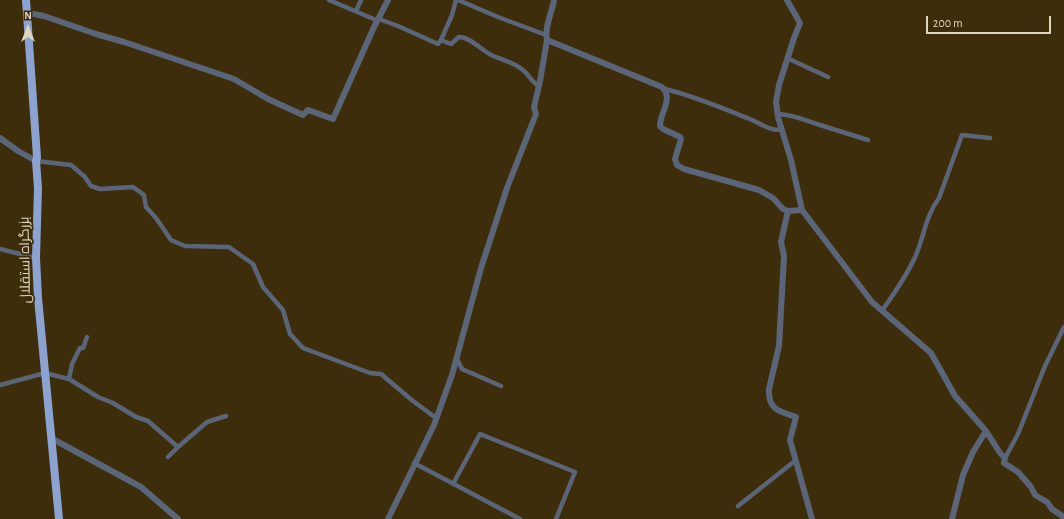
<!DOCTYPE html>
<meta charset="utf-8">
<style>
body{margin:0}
#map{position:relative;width:1064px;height:519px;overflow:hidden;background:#3d2d0b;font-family:"Alegreya Sans",sans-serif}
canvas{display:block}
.north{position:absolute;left:8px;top:8px;width:40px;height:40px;-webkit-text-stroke:3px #3d2d0b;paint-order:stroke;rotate:0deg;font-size:11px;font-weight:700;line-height:16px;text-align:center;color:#e0d5be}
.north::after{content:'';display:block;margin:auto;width:14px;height:18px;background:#e0d5be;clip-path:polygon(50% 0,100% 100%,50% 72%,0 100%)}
.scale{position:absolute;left:926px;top:16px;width:125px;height:18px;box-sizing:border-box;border:2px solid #e0d5be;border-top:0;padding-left:5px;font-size:12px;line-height:14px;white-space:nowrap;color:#e0d5be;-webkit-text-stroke:3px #3d2d0b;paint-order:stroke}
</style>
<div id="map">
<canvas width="1064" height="519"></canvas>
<div class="north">N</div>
<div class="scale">200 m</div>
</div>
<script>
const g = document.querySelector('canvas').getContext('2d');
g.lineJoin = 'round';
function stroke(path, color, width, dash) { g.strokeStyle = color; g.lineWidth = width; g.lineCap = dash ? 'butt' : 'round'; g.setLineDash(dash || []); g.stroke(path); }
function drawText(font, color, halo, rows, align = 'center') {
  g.font = font + ' "Alegreya Sans",Cairo,sans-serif'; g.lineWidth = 3.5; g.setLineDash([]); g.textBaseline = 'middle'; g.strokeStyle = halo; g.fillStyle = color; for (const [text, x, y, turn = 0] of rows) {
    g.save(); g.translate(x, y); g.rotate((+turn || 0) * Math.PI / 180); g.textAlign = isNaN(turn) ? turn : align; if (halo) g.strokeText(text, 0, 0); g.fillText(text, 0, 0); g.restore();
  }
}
stroke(new Path2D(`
 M 329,0 L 376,20 L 379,19 L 398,26 L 438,44 L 441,40 L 451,44 L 459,37 C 468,36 482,50 491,55 C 502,60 515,62 524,71 C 530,76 532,83 539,86
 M 458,0 L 498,17 L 546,35
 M 356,11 L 361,0
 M 441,40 L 452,15 L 456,0
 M 787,58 L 828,77
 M 665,89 C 694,96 722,108 750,119 C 757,122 764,127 772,129 C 776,130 778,130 781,129
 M 778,114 C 795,115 804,120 820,125 C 836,130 852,135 868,140
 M 36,161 L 71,165 L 85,177 L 91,186 L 100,189 L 133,187 L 144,195 L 146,207 L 156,218 L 171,240 L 185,246 L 229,247 L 253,264 L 263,287 L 283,310 L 290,334 L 303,348 L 370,373 L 381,374 L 413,401 L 436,418
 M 0,249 L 36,258
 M 882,311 C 894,293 907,276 916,255 C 924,236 926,215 939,198 L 962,135 L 990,138
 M 457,359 L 462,369 L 501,386
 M 69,379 L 72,364 L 80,348 L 83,348 L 87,337
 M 0,385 L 45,373 L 69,379 L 98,397 L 113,403 L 136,417 L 148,421 L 178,447
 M 168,457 L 178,447 L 207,422 L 226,416
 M 1005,458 L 1018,434 L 1045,366 L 1064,327
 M 414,463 L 520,519
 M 453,484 L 480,434 L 575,472 L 556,519
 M 738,506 L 796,460`), '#5b657a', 4.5);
stroke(new Path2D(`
 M 787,0 L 800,23 L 794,38 L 779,85 L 776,102 L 778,117 L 791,160 L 802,210 L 872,302 L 931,353 L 955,396 L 986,431 L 1000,453 L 1005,458 L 1004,463 L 1018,472 L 1031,487 L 1035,495 L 1047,502 L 1052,509 L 1064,517
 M 28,13 L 44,16 L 96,34 L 124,42 L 234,79 L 268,99 L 303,115 L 308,110 L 333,119 L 374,27 L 388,0
 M 547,40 L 662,87 C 674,99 660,112 660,126 L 663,129 L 680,137 L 681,139 L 675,159 L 677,165 L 684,169 L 759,190 L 773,198 L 783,209 L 788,211 L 802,210
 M 0,138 L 18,151 L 36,161
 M 788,211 L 781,242 L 784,256 L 779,346 L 769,389 C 768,410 779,411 796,417 L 790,440 L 812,519
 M 51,438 L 141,487 L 178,519
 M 388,519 L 434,425 L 452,375 L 481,268 L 507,188 L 536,114 L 534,107 L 540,81 L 547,40 C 544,27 552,13 554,0
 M 952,519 L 963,475 L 973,452 L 986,431`), '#5b657a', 6);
stroke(new Path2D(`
 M 26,0 L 37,157 L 36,161 L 38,188 L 36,258 L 38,298 L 59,519`), '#8ca3d2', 8);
drawText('14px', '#e0d5be', '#3d2d0b', [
 ["بزرگراه استقلال",25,260,-91]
]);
</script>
